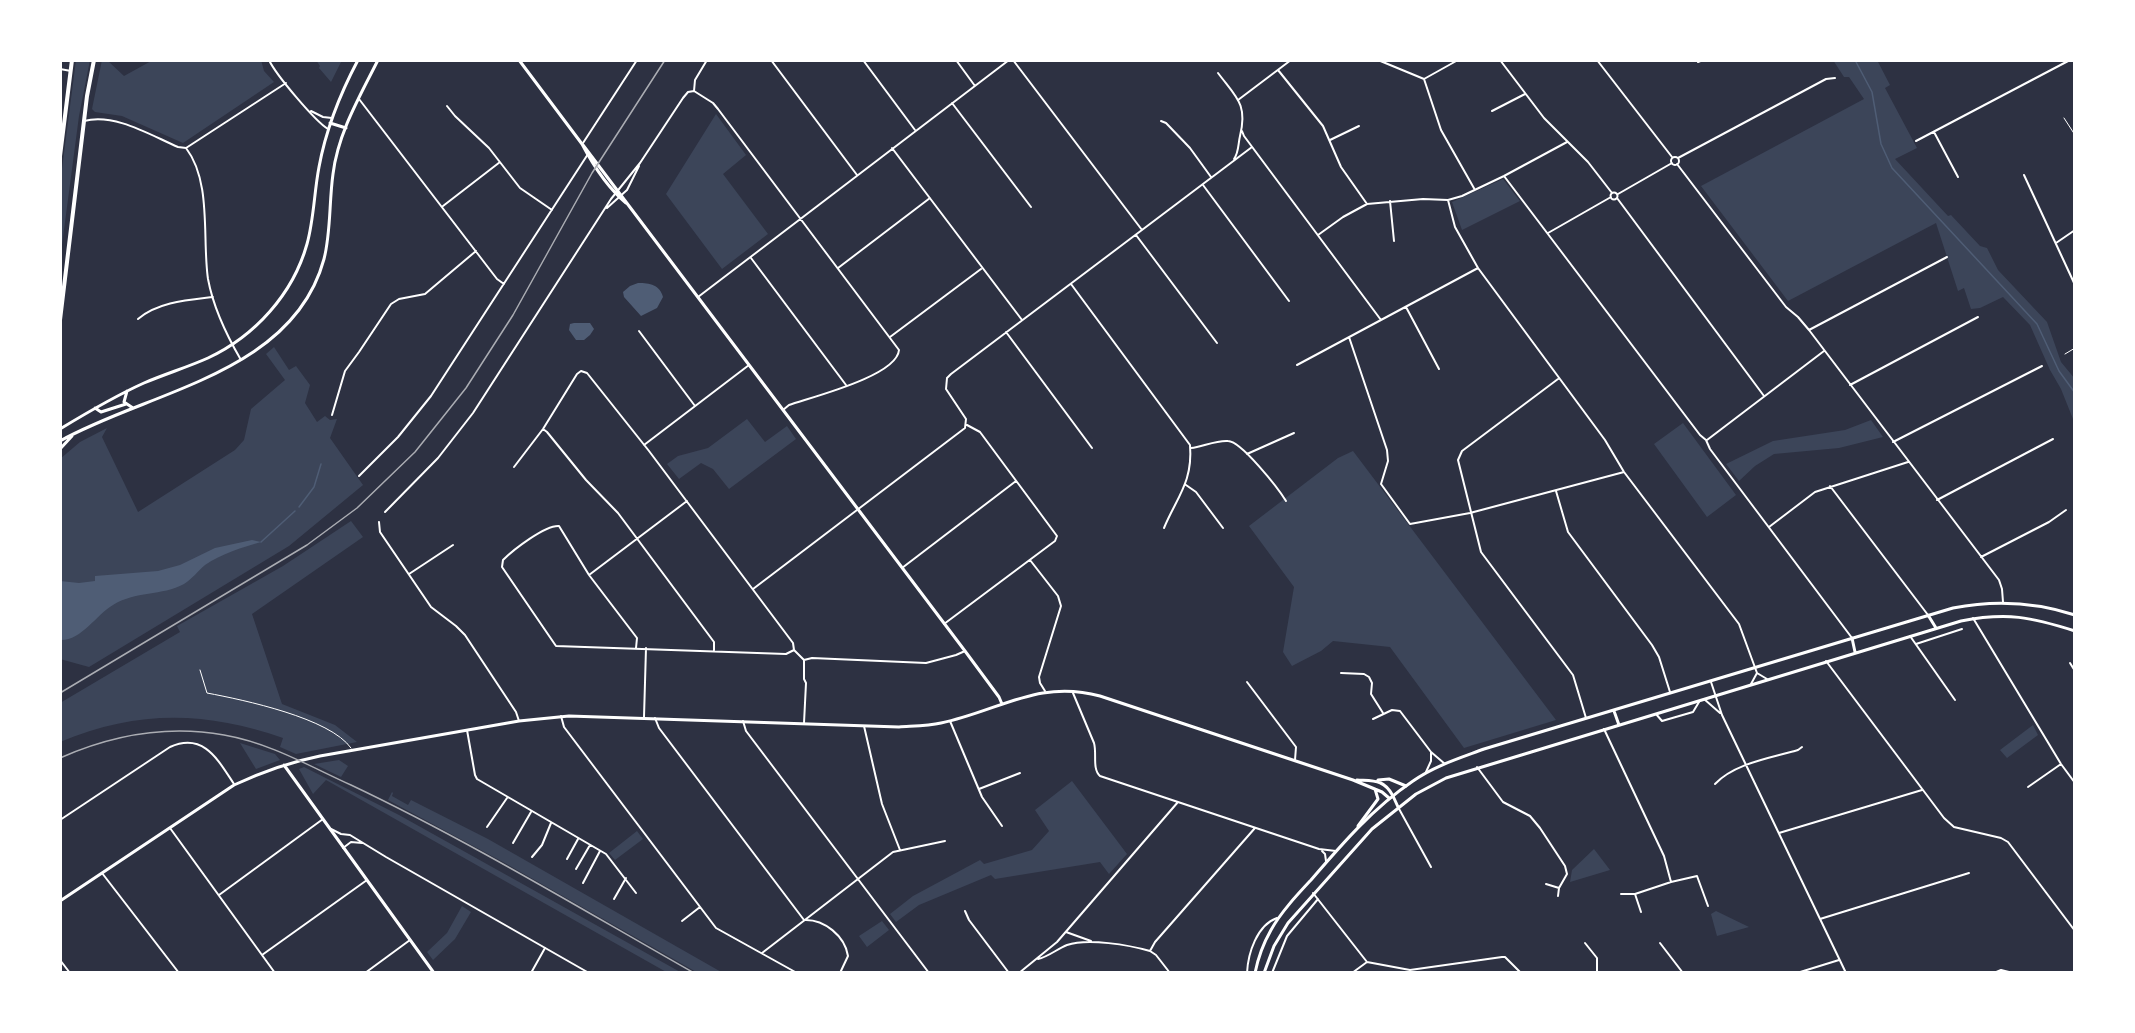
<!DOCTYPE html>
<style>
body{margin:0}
#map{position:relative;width:2135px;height:1033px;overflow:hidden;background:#2d3142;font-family:"Fira Sans",sans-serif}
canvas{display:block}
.frame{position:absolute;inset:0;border:62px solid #fff;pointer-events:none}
</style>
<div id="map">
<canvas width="2135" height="1033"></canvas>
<div class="frame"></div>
</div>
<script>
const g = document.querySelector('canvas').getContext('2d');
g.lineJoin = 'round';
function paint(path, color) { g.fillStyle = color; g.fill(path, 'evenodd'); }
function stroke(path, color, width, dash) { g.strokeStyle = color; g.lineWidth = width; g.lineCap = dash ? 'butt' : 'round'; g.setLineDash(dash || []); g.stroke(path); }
paint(new Path2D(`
 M 76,60 L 90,60 L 79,116 L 60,260 L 60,184 Z
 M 102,60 L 108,61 L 124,76 L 153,60 L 261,60 L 264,71 L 274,82 L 183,143 L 122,116 L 95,112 L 92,109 Z
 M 316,60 L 342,60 L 331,82 L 319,68 L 320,66 Z
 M 1833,60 L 1877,60 L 1890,85 L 1885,88 L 1917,148 L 1895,159 L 1948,216 L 1951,215 L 1980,246 L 1987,248 L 1998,270 L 2047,322 L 2061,362 L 2075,379 L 2075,424 L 2061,389 L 2050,370 L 2030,325 L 2003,297 L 1980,308 L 1971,309 L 1964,288 L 1958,291 L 1936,223 L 1788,301 L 1701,186 L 1864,99 L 1849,77 L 1844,77 Z
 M 716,114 L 746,155 L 723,174 L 768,234 L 722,269 L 666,194 Z
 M 1503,179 L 1520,201 L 1462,230 L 1452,202 Z
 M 274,347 L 289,370 L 296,366 L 310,385 L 305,403 L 317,422 L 325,416 L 330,420 L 337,419 L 330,438 L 363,485 L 289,546 L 89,667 L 60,659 L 60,459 L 80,442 L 107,428 L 102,437 L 138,512 L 235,450 L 244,440 L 251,409 L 285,380 L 266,354 Z
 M 747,419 L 765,442 L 787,426 L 796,439 L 729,489 L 713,469 L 701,463 L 679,479 L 667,464 L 678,456 L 708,448 Z
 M 1871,420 L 1883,437 L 1839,448 L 1774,454 L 1755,466 L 1739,481 L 1726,464 L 1773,441 L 1845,430 Z
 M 1683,423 L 1736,495 L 1707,517 L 1654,444 Z
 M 1353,451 L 1556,720 L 1464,748 L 1390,647 L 1333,641 L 1321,651 L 1292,666 L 1283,652 L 1294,587 L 1249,526 L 1338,458 Z
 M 351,521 L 363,537 L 252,614 L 282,704 L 335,725 L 357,742 L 296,754 L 280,747 L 283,738 C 205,711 137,710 60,742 L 60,703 L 180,632 L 177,626 L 283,566 Z
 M 2033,725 L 2038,735 L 2007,758 L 2000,750 Z
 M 240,743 L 275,754 L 280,760 L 256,769 Z
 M 339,760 L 348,766 L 341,777 L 314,764 Z
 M 304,767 L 399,815 L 682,973 L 668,973 L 326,780 L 313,794 L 299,769 Z
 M 1072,781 L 1127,854 L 1109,874 L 1100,862 L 995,879 L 991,875 L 919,905 L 896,922 L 890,914 L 913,896 L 980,860 L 984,864 L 1032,850 L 1049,831 L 1035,810 Z
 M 392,792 L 393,793 L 392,796 L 408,805 L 411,800 L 488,839 L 723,973 L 698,973 L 503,862 L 388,800 Z
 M 637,831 L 643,839 L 615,860 L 609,853 Z
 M 1594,849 L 1610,870 L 1570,882 L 1572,870 Z
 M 462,906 L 471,912 L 455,939 L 433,960 L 427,952 L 447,933 Z
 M 1716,911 L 1749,927 L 1717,936 L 1711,914 Z
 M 882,921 L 889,930 L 867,947 L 859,936 Z`), '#3c4559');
paint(new Path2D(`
 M 638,283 C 650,283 660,285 663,297 L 657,308 L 641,316 L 624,297 L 623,292 L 630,286 Z
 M 574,323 L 590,323 L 594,329 L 590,335 L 584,340 L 576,340 L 569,330 L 570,324 Z
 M 252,540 L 261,542 C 243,547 221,554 205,565 C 198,571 192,579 184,584 C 162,596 135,591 113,605 C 96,615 81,641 60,640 L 60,581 L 79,583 L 95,581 L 95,576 L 158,571 L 180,565 L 215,548 Z`), '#4f5d75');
stroke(new Path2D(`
 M 1855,60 L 1872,92 L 1881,144 L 1892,168 L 2037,324 L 2059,371 L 2075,393
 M 299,507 L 314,487 L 321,464
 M 261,542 L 295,511`), '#4f5d75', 1.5);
stroke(new Path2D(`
 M 2064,118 L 2075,135
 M 2065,354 L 2075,348
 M 200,670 L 207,693 C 244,700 330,718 351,748`), '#fff', 1);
stroke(new Path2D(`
 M 269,60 C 276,75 315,121 328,129
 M 771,60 L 857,175
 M 863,60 L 915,130
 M 956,60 L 975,86
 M 1013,60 L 1142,230
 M 1378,60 L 1424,79 L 1441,130 L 1475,190
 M 1500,60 L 1544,118 L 1588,162 L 1612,193
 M 1597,60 L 1672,157
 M 1697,60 L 1698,62 L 1703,60
 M 60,69 L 71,71
 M 1278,70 L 1323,126 L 1341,167 L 1367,204
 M 1218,73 C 1236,97 1248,104 1240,136 C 1238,144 1239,152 1234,159
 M 1424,79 L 1458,60
 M 694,91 L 713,103 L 718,109 L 899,350 C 897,376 812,397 789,405 L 783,410
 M 694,91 L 695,80 L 707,60
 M 359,99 L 497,279 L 504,284
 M 1238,100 L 1291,60
 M 952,103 L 1031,207
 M 447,106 L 455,116 L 489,148 L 520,188 L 552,210
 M 311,111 L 323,117 L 332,118
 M 1492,111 L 1525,94
 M 84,121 C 115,113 150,135 178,147 L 186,148 C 212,182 202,239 208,279 C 213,306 227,336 241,360
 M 1161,121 L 1166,123 L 1190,148 L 1211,177
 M 1242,131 L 1244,136 L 1381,320
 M 1934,132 L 1958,177
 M 1330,140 L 1359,126
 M 1916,141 L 2070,60
 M 583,143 L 637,60
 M 186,148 L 286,83
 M 892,148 L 1022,320
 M1671 161a4 4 0 1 1 8 0a4 4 0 1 1-8 0Z
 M 1678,158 L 1826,79 L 1835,78
 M 1677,164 L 1786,307 L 1798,317 L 1809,330 L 1999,580 L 2002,589 L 2003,602
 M 2024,175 L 2075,285
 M 1504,176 L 1700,435 L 1706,440 L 1710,449 L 1852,638
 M 1203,185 L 1289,301
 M1610.5 196a3.5 3.5 0 1 1 7 0a3.5 3.5 0 1 1-7 0Z
 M 1618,194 L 1672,163
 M 1617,198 L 1764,396
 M 1448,200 L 1455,227 L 1478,268 L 1605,440 L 1624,472 L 1739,624 L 1757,673 L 1767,679
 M 1390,201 L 1394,241
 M 443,206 L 500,162
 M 607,208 L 627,190 L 639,166
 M 1548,233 L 1611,197
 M 1136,235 L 1217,343
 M 1318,235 L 1343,217 L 1367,204 L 1423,199 L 1448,200 L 1462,196 L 1504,176 L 1567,142
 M 2056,243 L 2075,230
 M 751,258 L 846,385
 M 838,268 L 930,198
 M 1071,284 L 1190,445 C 1193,482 1177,497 1164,528
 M 698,297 L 1009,60
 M 1406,307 L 1439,369
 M 138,319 C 158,302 188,300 213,297
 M 1809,330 L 1947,257
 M 639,331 L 695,406
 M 1006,332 L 1092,448
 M 890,337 L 981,269
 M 1349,337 L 1387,450 L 1388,461 L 1381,484 L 1410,524 L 1470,513 L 1624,472
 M 1297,365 L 1478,268
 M 1558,379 L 1462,451 L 1458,460 L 1481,552 L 1573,675 L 1586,718
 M 1850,385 L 1978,317
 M 332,415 L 345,371 L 359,352 L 391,304 L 399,299 L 425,294 L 476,251
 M 543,429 L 547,432 L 586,480 L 618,513 L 714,642 L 714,650
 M 1707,440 L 1824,351
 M 1893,442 L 2042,366
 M 644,445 L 749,365
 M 1191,448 C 1202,447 1216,440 1228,441 C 1241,441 1278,488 1286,501
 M 1247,454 L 1294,433
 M 514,467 L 543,429 L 577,374 L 581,371 L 587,373 L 649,451 L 793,643 L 794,650 L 804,660 L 804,679 L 806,683 L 804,723
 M 359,476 L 398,437 L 431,396 L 588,154
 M 1186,485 L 1196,492 L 1223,528
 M 1830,486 L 1928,615
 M 1556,491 L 1568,532 L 1652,645 L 1659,657 L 1670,692
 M 1937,500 L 2053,439
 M 385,512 L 438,458 L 473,413 L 611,199 L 640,163 L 683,98 L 688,92 L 694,91
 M 379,522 L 380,532 L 431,607 L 456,626 L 465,635 L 516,712 L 519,721
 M 1769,527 L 1815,492 L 1908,462
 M 1981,557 L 2049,522 L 2066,510
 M 1030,560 L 1058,596 L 1061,606 L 1039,677 L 1040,683 L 1045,691
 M 902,568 L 1016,481
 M 409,574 L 453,545
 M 589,575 L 687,501
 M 753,589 L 965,428 L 966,419 L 946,389 L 947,378 L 951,374 L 1252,147
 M 1973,618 L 2061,764 L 2075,783
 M 944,624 L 1055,541 L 1057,536 L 980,432 L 967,425
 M 1910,636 L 1955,700
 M 1916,644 L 1962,629
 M 636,648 L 637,638 L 589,575 L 559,526 C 545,525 513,550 503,560 L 502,567 L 556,646 L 786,654 L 794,650
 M 804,660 L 812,658 L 926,663 L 956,655 L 965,651
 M 1826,661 L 1944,818 L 1954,827 L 2001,838 L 2008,842 L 2075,931
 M 2070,663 L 2075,671
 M 1341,673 L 1364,674 L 1369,677 L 1372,683 L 1371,694 L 1383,713
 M 1247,682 L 1296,747 L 1295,760
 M 1711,682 L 1722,715 L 1846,973
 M 1751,684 L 1757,673
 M 1073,693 L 1094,743 C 1097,753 1092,769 1100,776 L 1319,849 L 1336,851
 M 1704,699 L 1720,713
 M 1656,714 L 1662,721 L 1693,712 L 1699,702
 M 561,716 L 564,727 L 716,928 L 797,973
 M 644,717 L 646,648
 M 655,718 L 659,728 L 804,920 C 824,919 845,936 848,956 L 840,973
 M 1373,719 L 1392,710 L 1400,711 L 1431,752 L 1445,764
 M 743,721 L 746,731 L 929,973
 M 950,721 L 982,797 L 1002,826
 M 864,726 L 882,804 L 900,850
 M 1604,729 L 1664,856 L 1671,882
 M 467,730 L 475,775 L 477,779 L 606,854 L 636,893
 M 1477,767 L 1503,802 L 1530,816 L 1540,828 L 1565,866 L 1567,874 L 1559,888
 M 1426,772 L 1431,761 L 1431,752
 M 1715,784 C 1735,763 1771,758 1798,750 L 1802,747
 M 2028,787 L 2061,764
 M 979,789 L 1020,773
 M 1398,807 L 1431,867
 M 60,820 L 170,747 C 204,732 218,760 234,784
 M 487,827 L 507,798
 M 170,828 L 275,973
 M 1779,833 L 1922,790
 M 513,843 L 531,812
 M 1322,851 L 1325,854 L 1326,861
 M 532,857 L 542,845 L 551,823
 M 567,859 L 578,839
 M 576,869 L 590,845
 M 102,873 L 179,973
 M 583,883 L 600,851
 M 1546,884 L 1559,888 L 1558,896
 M 1313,893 L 1367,962
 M 1621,894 L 1635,894 L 1641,912
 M 1635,894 L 1671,882 L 1697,876 L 1708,906
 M 219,895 L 323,819
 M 614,899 L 626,878
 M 965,911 L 969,920 L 1009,973
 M 1820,919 L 1969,873
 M 682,921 L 700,907
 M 1066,932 L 1091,941
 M 1585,943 L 1597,958 L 1597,973
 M 1660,943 L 1683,973
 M 1150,951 L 1155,942 L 1255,828
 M 762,953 L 893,852 L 945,841
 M 262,955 L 367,880
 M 1038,959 C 1048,957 1057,949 1067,945 C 1088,938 1129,945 1150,951 L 1156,955 L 1170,973
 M 60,960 L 70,973
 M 1367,962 L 1410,970 L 1502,957 L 1505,957 L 1521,973
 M 365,973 L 410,940
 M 531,973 L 545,948
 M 1019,973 L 1057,942 L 1178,802
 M 1247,973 C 1248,953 1257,925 1277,918
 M 1272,973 L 1287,936 L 1318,899
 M 1352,973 L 1367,962
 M 1797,973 L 1839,960
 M 1994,973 L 2001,970 L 2013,973`), '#fff', 2);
stroke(new Path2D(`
 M 331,829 L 341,834 L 350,835 L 386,857 L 589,973
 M 343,848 L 351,842 L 362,843`), '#fff', 2);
stroke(new Path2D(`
 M 519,60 L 582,144 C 593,165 608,188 626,203
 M 583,145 L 965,651 L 999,697 L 1002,704
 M 284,765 L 434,973
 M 1357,780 C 1374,781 1384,779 1393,796
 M 1378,780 L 1389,779 L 1406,786
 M 1358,826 L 1378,799 L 1375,789
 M 60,901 L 234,785 C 262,772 290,762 320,756 L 519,721 L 569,716 L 899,727 C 913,726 928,726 941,723 C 999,711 1038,679 1100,696 L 1353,780 L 1382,792 L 1389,798`), '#fff', 3);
stroke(new Path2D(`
 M 330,123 L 346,128
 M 127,391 L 124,402 L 133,408
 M 95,408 L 101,412 L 126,404
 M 60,429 C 88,412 115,396 144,383 C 165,374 188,367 208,358 C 255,336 293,294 307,244 C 314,219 314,193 319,167 C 326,129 340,94 358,60
 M 60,441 C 149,391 293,374 324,259 C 331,232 329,202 333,174 C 338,133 360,96 378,60
 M 60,449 L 72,436
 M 1928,615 L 1936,628
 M 1852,638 L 1855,652
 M 1614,711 L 1619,725
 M 1393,796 L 1398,807
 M 1255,973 C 1258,958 1263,944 1271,930 C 1281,912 1297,895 1311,880 C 1342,844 1373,808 1413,781 C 1434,766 1460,758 1484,749 L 1953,608 C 1994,600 2035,602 2075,615
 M 1264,973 L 1274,946 L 1288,923 L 1372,829 L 1416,794 L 1446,778 L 1961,621 C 2007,612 2031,617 2075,631`), '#fff', 3);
stroke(new Path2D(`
 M 60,156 L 72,60
 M 60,320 L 87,96 L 94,60`), '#fff', 4);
stroke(new Path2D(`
 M 60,693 L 307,545 L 357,508 L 415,452 L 466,388 L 513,315 L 592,173 L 665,60
 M 60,758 C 112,735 168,725 224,735 C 270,743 309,766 351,785 C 469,841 581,909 694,973`), '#abadb3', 1.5);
</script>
